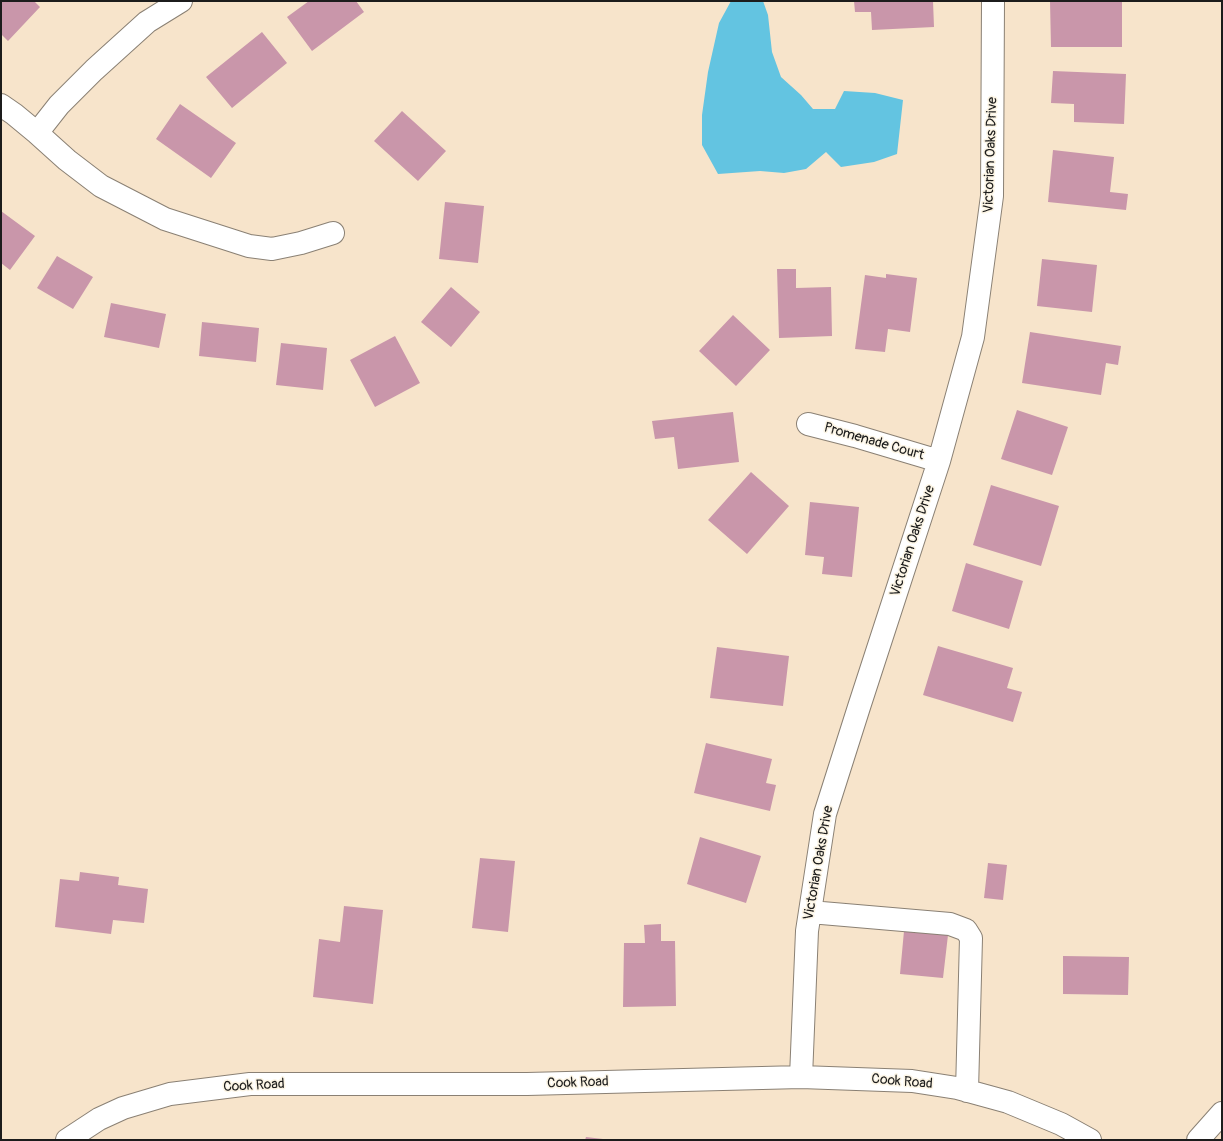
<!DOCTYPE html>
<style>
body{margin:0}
#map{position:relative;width:1223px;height:1141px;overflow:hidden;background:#f7e4cb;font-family:Pangolin,sans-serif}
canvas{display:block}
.frame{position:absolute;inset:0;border:2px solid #1c1c1c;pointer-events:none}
</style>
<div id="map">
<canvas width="1223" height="1141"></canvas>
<div class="frame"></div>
</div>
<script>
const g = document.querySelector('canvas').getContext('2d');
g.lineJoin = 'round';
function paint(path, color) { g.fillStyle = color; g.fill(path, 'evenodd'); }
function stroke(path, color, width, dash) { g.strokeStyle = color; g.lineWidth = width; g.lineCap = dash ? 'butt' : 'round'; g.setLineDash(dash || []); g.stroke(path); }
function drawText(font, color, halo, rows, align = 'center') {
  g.font = font + ' Pangolin,sans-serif'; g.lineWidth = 3; g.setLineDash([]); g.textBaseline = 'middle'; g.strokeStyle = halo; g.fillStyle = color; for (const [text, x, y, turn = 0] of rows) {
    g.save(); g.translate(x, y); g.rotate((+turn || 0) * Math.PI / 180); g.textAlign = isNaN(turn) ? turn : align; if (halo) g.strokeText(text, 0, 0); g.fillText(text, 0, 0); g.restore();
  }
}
paint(new Path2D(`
 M 731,1 L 763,1 L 768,15 L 772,52 L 781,77 L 801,95 L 813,109 L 835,109 L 844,91 L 875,93 L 903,100 L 897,154 L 874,162 L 841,167 L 826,152 L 806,169 L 784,173 L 760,171 L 718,174 L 702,145 L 702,115 L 708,72 L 719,23 Z`), '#63c4e1');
paint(new Path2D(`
 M 1,1 L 34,1 L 40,7 L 8,41 L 1,34 Z
 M 309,1 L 356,1 L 364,12 L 312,51 L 287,17 Z
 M 854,1 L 933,1 L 934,27 L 872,30 L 871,12 L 855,12 Z
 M 1050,1 L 1122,1 L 1122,47 L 1051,47 Z
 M 262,32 L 287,63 L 232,108 L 206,77 Z
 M 1053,71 L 1126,74 L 1124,124 L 1074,122 L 1074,104 L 1051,103 Z
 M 180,104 L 236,143 L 211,178 L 156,139 Z
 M 402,111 L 446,151 L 418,181 L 374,141 Z
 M 1053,150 L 1114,157 L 1110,192 L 1128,194 L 1126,210 L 1048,202 Z
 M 445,202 L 484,206 L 478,263 L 439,259 Z
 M 1,211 L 35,236 L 10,270 L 1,263 Z
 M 57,256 L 93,277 L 73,309 L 37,288 Z
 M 1042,259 L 1097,265 L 1092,312 L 1037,306 Z
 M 777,269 L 796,269 L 796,288 L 831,287 L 832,336 L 779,338 Z
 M 886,274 L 917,278 L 910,332 L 888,329 L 885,352 L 855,349 L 865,275 L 886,278 Z
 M 451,287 L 480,312 L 451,347 L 421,322 Z
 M 111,303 L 166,314 L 159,348 L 104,337 Z
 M 733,315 L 770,350 L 736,386 L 699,351 Z
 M 202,322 L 259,328 L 256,362 L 199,356 Z
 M 1030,332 L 1121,346 L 1118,365 L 1106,363 L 1101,395 L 1022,383 Z
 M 395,336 L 420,383 L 375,407 L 350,360 Z
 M 281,343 L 327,348 L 323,390 L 276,385 Z
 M 1017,410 L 1068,427 L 1052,475 L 1001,459 Z
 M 733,412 L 739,462 L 678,469 L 674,437 L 655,439 L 652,421 Z
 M 751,472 L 789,506 L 747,554 L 708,520 Z
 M 991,485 L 1059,506 L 1041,566 L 973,545 Z
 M 810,502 L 859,507 L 852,577 L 822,574 L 824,557 L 805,555 Z
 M 966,563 L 1023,581 L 1009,629 L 952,611 Z
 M 938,646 L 1013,668 L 1007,688 L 1022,692 L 1013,722 L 923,695 Z
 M 717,647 L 789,656 L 783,706 L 710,698 Z
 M 706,743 L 772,759 L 766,783 L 776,785 L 770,811 L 694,793 Z
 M 700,837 L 761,856 L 746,903 L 687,884 Z
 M 480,858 L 515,861 L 508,932 L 472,928 Z
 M 988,863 L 1007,865 L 1003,900 L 984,898 Z
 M 80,872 L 119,877 L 118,885 L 148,889 L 144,923 L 113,920 L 111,934 L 55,927 L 60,879 L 79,881 Z
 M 344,906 L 383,910 L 373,1004 L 313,997 L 319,939 L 340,942 Z
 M 661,924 L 661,941 L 675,941 L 676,1006 L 623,1007 L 624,943 L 645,943 L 644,925 Z
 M 904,931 L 948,935 L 943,978 L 900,974 Z
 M 1063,956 L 1129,957 L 1128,995 L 1063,994 Z
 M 586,1137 L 603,1139 L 603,1140 L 585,1140 Z`), '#c996aa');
const minor = new Path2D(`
 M 1,105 L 14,114 L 37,133 L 67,160 L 101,186 L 165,219 L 249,246 L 272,249 L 301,243 L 333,233
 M 37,133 L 59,105 L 94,70 L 147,22 L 181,1
 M 808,424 L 855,436 L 939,461
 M 810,912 L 950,924 L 966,930 L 971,938 L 967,1091
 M 801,1077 L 807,931 L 825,814 L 859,707 L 939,461 L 973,337 L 992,196 L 993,1
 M 67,1140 L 99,1119 L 123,1108 L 170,1094 L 250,1084 L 527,1084 L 801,1077 L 912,1081 L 957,1088 L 1008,1102 L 1061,1124 L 1090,1140
 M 1198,1140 L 1222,1113`);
stroke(minor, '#8a8074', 24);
stroke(minor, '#fff', 22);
drawText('14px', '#1c1c1c', '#fcf5e5', [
 ["Victorian Oaks Drive",991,155,-88],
 ["Promenade Court",874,442,16],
 ["Victorian Oaks Drive",913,541,-72],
 ["Victorian Oaks Drive",819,863,-80],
 ["Cook Road",902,1082,5],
 ["Cook Road",578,1083,-2],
 ["Cook Road",254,1086,-3]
]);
</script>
